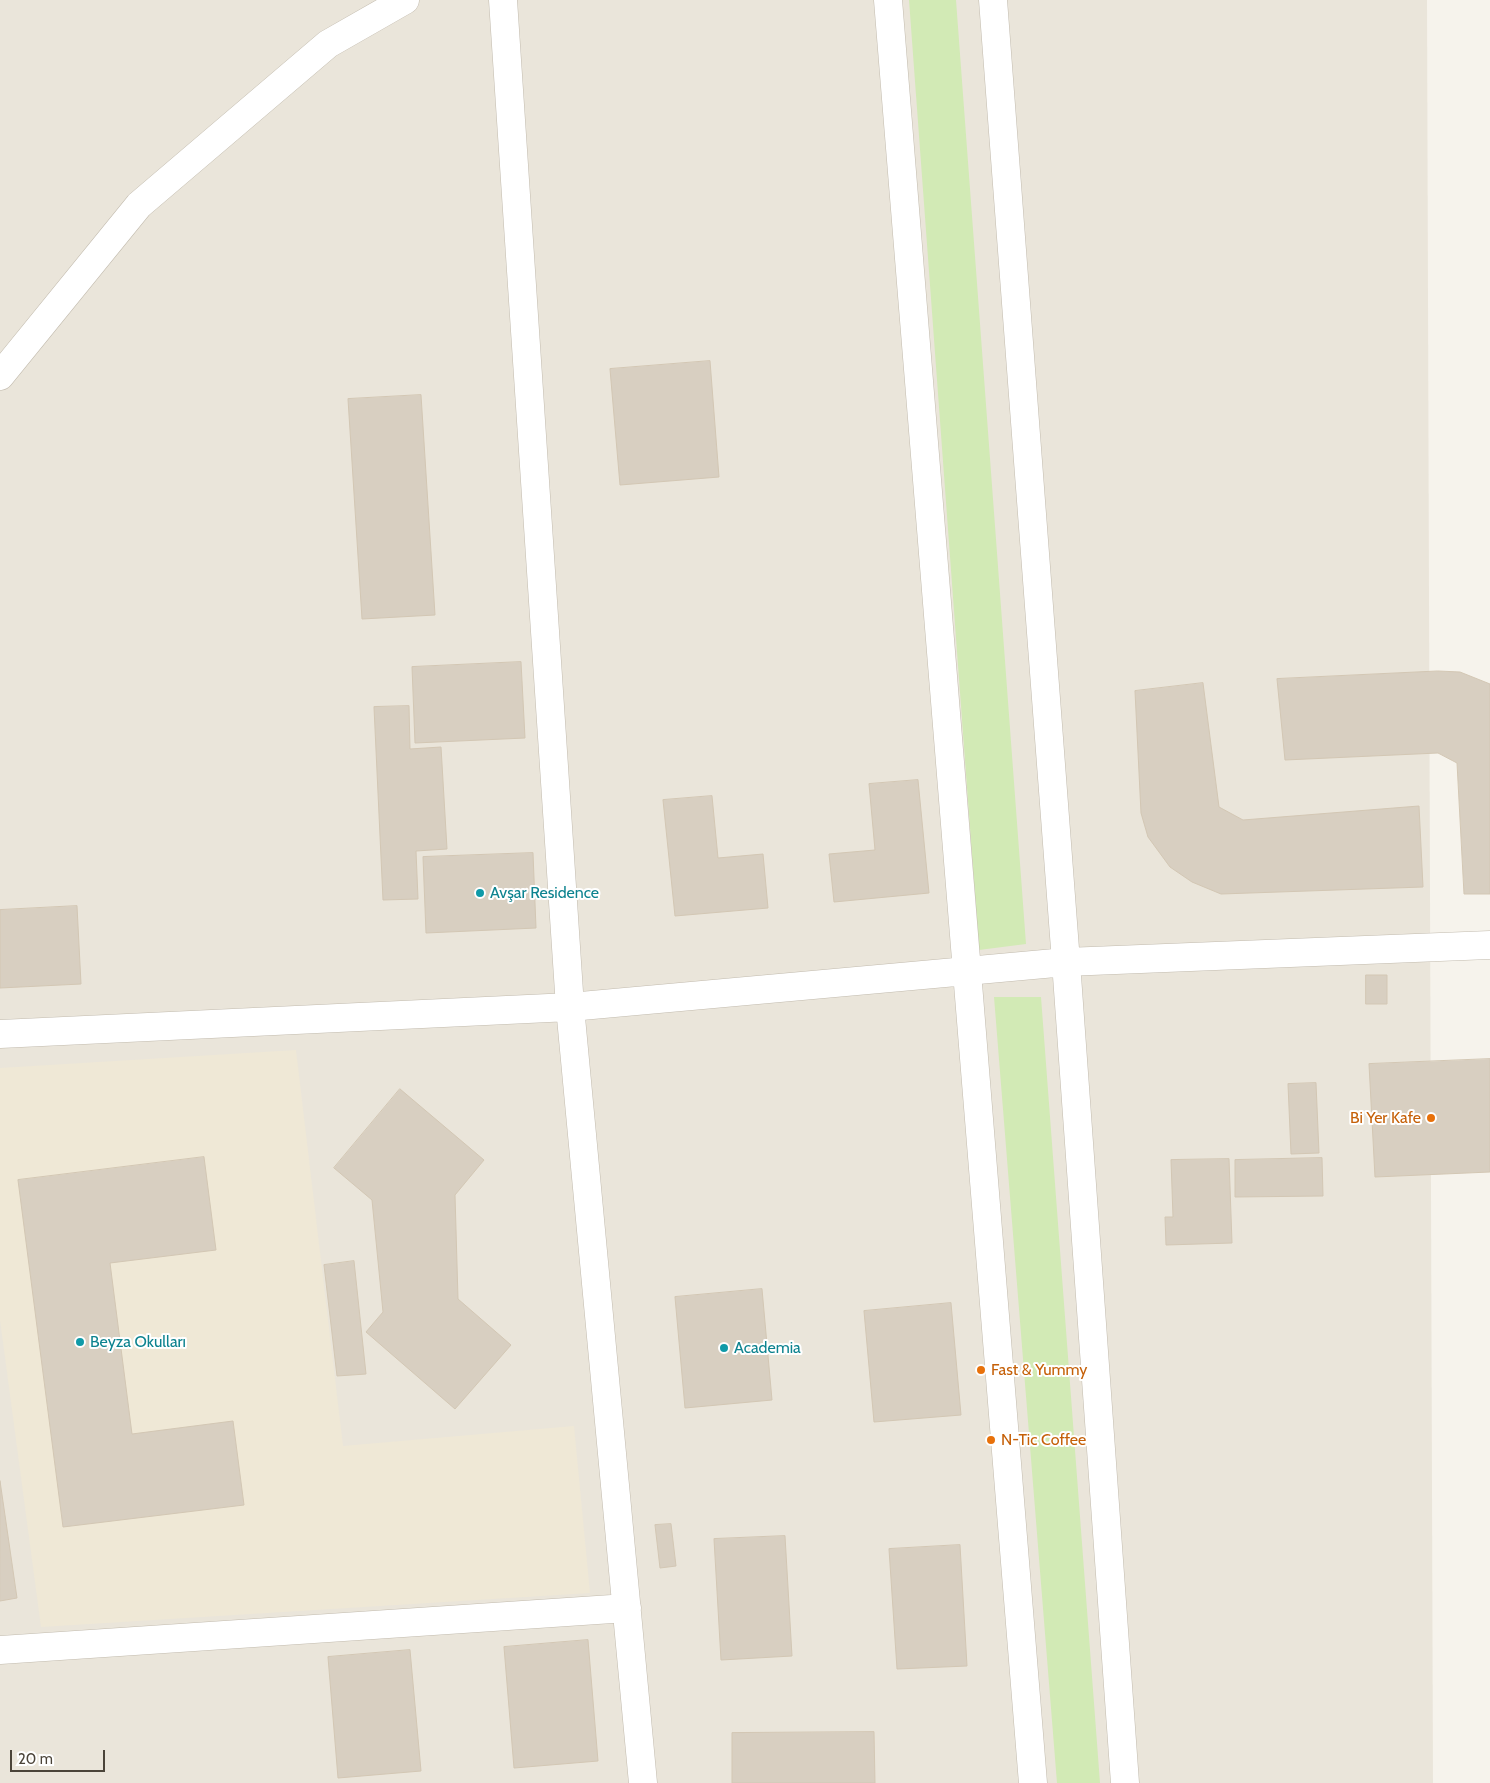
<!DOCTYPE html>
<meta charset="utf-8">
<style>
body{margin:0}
#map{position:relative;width:1490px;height:1783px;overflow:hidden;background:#f6f3ec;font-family:Cabin,sans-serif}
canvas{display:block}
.scale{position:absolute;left:10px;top:1750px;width:95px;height:22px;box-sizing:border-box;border:2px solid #4b4439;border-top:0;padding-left:6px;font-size:15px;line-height:18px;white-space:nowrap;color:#4b4439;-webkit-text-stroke:4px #fff;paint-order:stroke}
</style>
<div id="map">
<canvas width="1490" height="1783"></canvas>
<div class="scale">20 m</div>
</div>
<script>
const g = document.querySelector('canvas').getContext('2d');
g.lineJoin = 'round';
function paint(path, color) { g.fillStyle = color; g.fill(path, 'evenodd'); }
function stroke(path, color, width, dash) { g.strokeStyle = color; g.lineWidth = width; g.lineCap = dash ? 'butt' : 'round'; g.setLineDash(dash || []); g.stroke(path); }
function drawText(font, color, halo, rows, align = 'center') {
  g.font = font + ' Cabin,sans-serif'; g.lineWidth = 4; g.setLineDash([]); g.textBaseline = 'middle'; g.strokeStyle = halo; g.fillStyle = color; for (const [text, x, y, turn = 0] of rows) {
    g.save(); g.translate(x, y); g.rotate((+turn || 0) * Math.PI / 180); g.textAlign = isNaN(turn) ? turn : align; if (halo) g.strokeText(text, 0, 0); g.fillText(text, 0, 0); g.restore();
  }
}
paint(new Path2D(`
 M 0,0 L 1427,0 L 1433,1783 L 0,1783 Z`), '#eae5da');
paint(new Path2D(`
 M 296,1050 L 343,1446 L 574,1426 L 590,1593 L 41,1627 L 0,1320 L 0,1068 Z`), '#efe8d6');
paint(new Path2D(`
 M 909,0 L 956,0 L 1026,944 L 979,950 Z
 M 994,997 L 1041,997 L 1100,1783 L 1057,1783 Z`), '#d2eab5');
const building = new Path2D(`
 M 710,361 L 719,477 L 620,485 L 610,369 Z
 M 421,395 L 435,615 L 362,619 L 348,399 Z
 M 521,662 L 525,738 L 415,743 L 412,667 Z
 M 1438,671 L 1460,672 L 1490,684 L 1490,894 L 1464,894 L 1457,763 L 1438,753 L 1285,760 L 1277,679 Z
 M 1203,683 L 1219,807 L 1243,820 L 1419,806 L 1423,887 L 1221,894 L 1192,882 L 1170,867 L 1148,837 L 1141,813 L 1135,691 Z
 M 409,706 L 410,749 L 441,747 L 447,849 L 416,851 L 418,899 L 383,900 L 374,707 Z
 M 918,780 L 929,893 L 834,902 L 829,854 L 875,850 L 869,784 Z
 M 712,796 L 718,858 L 763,854 L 768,908 L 675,916 L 663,800 Z
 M 533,853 L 536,928 L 426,933 L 423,857 Z
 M 77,906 L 81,984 L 0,988 L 0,910 Z
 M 1366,975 L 1387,975 L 1387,1004 L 1366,1004 Z
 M 1490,1059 L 1490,1172 L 1375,1177 L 1369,1064 Z
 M 1316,1083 L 1319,1153 L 1291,1154 L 1288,1084 Z
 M 400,1089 L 484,1160 L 455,1195 L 458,1299 L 511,1345 L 455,1409 L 366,1332 L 383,1312 L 372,1200 L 334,1168 Z
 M 204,1157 L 216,1250 L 110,1263 L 132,1434 L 233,1421 L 244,1505 L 63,1527 L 18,1180 Z
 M 1322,1158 L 1323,1196 L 1235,1197 L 1235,1160 Z
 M 1229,1159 L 1232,1243 L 1166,1245 L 1165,1217 L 1173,1217 L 1171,1160 Z
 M 354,1261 L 366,1374 L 337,1376 L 324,1265 Z
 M 762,1289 L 772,1400 L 685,1408 L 675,1297 Z
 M 951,1303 L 961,1415 L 874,1422 L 864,1311 Z
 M 0,1481 L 17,1598 L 0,1601 Z
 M 671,1524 L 676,1566 L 660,1568 L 655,1525 Z
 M 785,1536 L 792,1656 L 721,1660 L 714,1539 Z
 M 960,1545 L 967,1666 L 897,1669 L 889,1549 Z
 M 588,1640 L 598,1761 L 514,1768 L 504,1647 Z
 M 410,1650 L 421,1771 L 338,1778 L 328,1657 Z
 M 874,1732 L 875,1783 L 732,1783 L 732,1733 Z`);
paint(building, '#d8cfc1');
stroke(building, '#d3c7b4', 1);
const street = new Path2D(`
 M 503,0 L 570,1007 L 1066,962 L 1490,945
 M 888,0 L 1033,1783
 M 993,0 L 1066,962 L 1125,1783
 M 0,376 L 139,205 L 328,44 L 405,0
 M 0,1034 L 570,1007 L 643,1783
 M 0,1650 L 627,1608`);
stroke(street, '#c2bbae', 29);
stroke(street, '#fff', 28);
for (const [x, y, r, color] of [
 [480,893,5,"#0f9aa8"],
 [1431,1118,5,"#e8710a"],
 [80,1342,5,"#0f9aa8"],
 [724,1348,5,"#0f9aa8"],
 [981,1370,5,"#e8710a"],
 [991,1440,5,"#e8710a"]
]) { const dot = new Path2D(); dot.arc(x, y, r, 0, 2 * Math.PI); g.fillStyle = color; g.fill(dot); stroke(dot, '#fff', 2); }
drawText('16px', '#0d838f', '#fff', [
 ["Avşar Residence",490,893],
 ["Beyza Okulları",90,1342],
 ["Academia",734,1348]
], 'left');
drawText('16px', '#c56008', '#fff', [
 ["Bi Yer Kafe",1421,1118,"right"],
 ["Fast & Yummy",991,1370],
 ["N-Tic Coffee",1001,1440]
], 'left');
</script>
